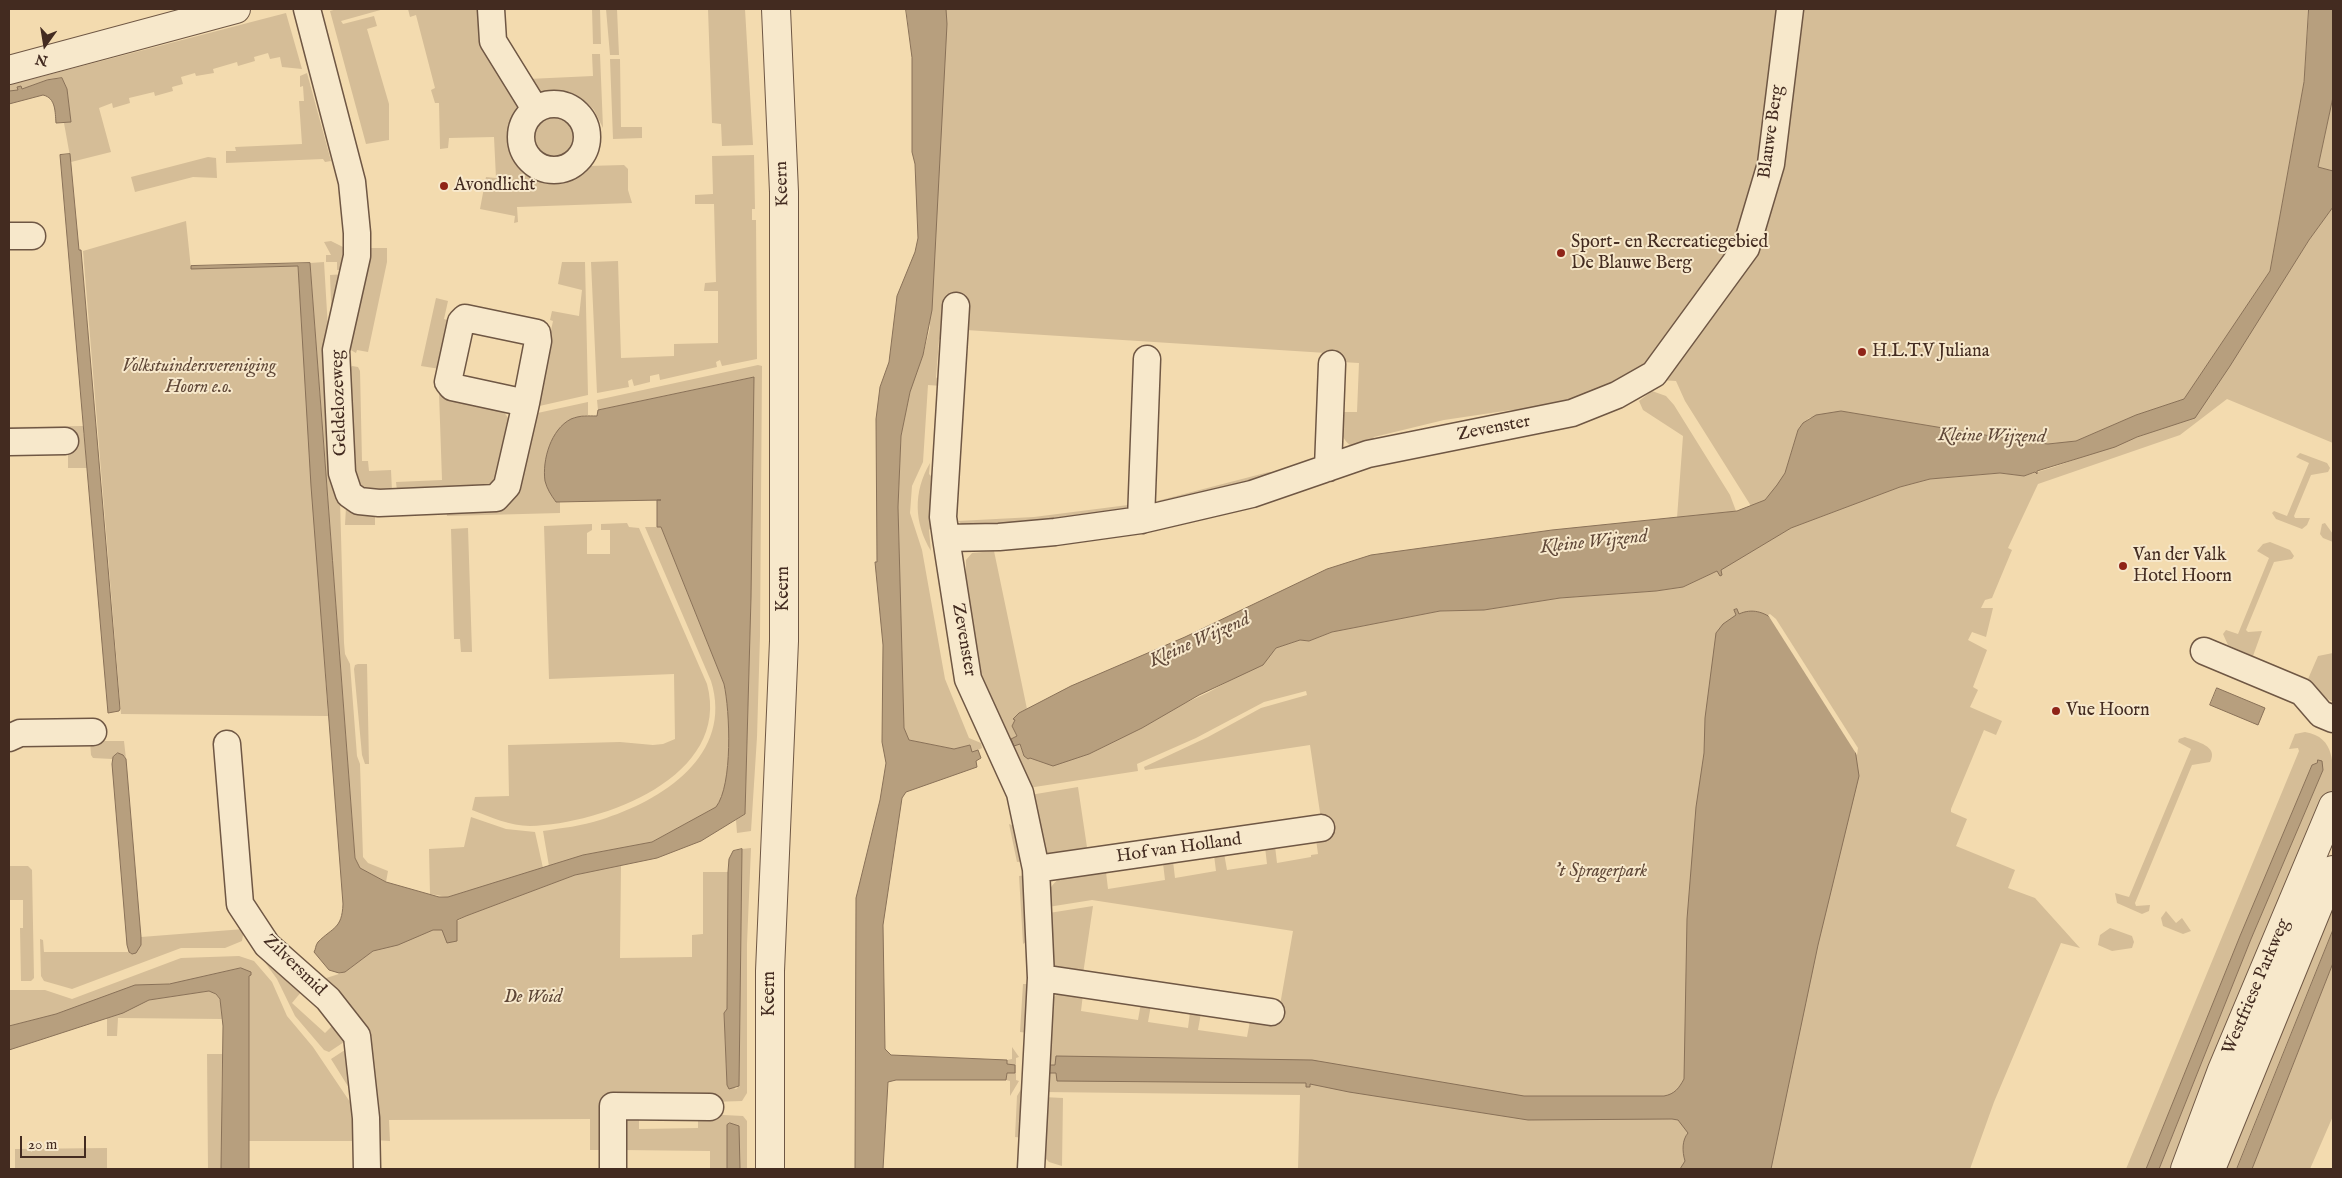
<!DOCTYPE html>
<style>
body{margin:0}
#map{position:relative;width:2342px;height:1178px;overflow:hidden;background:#f3dbaf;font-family:"IM FELL English",serif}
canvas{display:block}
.frame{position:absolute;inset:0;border:10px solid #432b20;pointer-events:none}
.north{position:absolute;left:20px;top:20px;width:50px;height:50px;-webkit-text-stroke:4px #f7e8cb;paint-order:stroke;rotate:193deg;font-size:14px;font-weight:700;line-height:20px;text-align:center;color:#432b20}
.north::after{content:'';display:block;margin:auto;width:18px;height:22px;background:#432b20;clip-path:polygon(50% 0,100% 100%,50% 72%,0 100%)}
.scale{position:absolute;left:20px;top:1136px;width:66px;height:22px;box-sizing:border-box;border:2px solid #432b20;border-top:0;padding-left:6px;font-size:15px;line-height:18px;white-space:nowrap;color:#432b20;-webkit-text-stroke:4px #f7e8cb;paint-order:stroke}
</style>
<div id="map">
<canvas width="2342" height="1178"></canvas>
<div class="frame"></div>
<div class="north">N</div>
<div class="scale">20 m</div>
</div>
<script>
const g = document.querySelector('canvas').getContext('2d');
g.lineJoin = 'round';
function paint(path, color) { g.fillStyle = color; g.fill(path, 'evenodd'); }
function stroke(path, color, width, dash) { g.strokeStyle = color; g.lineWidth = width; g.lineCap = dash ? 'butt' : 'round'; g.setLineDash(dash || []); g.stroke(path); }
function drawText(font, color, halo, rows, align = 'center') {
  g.font = font + ' "IM FELL English",serif'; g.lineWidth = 4; g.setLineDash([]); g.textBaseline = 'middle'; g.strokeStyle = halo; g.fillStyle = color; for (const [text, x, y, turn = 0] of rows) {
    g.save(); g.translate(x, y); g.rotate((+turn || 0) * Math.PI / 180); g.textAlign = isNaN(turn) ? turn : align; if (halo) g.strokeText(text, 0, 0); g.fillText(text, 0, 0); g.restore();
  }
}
paint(new Path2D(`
 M 337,9 L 384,9 L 341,21 L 343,24 L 374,16 L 377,26 L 367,29 L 389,104 L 389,140 L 366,144 L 330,11 Z
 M 408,9 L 480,9 L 520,105 L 517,141 L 522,159 L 533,174 L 542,178 L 567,177 L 581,172 L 587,166 L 624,165 L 628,169 L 628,190 L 632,203 L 517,207 L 518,222 L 514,223 L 515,216 L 480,209 L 486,177 L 496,178 L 494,137 L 449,138 L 448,148 L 440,149 L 439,103 L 435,103 L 431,90 L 435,88 L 416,15 L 410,17 Z
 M 592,9 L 600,9 L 601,44 L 593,44 Z
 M 606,9 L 617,9 L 619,55 L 610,55 Z
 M 708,9 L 745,9 L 753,145 L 722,146 L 721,124 L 712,123 Z
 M 930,9 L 2309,9 L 2304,82 L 2270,271 L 2184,399 L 2136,415 L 2076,441 L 2067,443 L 2048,444 L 2009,439 L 1841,411 L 1809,418 L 1798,430 L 1785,473 L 1778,485 L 1765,500 L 1751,506 L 1685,401 L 1676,381 L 1659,380 L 1521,414 L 1511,410 L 1444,420 L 1374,437 L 1370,445 L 1353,447 C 1339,439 1341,427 1340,412 L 1357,412 L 1359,363 L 1341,362 L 1342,354 L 966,330 L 946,334 L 939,340 L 936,377 L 942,386 L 928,385 L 923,462 L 912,486 L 910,513 L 922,550 L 945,679 L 969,738 L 981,743 L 982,748 L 972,753 L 970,745 L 954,749 L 908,740 L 904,728 L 898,507 L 901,436 L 912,382 L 923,355 L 930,328 Z
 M 286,13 L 302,69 L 282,67 L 280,57 L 270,59 L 268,53 L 254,57 L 255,61 L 238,66 L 237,62 L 213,69 L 214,73 L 196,76 L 195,73 L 181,77 L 183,84 L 172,87 L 173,91 L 155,96 L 154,92 L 129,98 L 130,103 L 113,108 L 112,103 L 99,108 L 111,152 L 71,162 L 64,123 L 71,122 L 67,89 L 62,78 L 47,80 L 22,89 L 21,86 L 18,90 L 9,91 L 9,85 Z
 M 592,54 L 600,54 L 603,128 L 594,110 L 587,103 L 582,105 L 569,98 L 543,95 L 528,79 L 593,76 Z
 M 610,59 L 620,59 L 621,127 L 642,127 L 642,138 L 613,139 Z
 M 307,73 L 331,161 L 325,162 L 323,159 L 226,163 L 226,151 L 236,151 L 235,147 L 302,144 L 299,101 L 304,101 L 303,86 L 300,87 L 300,76 Z
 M 2333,97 L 2333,171 L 2318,167 Z
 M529 138a26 26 0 1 1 52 0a26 26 0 1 1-52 0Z
 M 754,155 L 755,209 L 752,209 L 752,220 L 756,220 L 757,359 L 722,366 L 720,360 L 716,362 L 717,367 L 660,380 L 659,374 L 650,376 L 650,382 L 634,386 L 632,379 L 628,381 L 629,387 L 597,393 L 591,262 L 618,261 L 621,358 L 674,356 L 674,344 L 718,343 L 718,291 L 704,291 L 705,283 L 716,282 L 714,204 L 695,204 L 695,195 L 713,194 L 712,156 Z
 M 208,157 L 216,158 L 217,178 L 193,177 L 135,192 L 131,177 Z
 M 2333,207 L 2333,443 L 2227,399 L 2180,435 L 2038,484 L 2008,548 L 2012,550 L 1992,598 L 1985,600 L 1981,608 L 1993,608 L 1986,637 L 1972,632 L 1968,640 L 1987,650 L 1973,687 L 1978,690 L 1970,707 L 2002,721 L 1996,735 L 1984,730 L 1951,809 L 1951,812 L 1967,819 L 1956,846 L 2015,870 L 2008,888 L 2035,898 L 2080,948 L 2061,943 L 1994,1102 L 1970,1169 L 1298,1169 L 1300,1095 L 1044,1092 L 1052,999 L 1058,993 L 1083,994 L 1081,1011 L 1138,1020 L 1141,1003 L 1151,1005 L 1148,1022 L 1188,1028 L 1190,1012 L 1201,1013 L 1198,1030 L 1247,1037 L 1250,1021 L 1280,1005 L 1293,931 L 1092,900 L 1048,907 C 1048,894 1048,887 1059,879 L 1106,872 L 1108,889 L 1165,880 L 1163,863 L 1173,861 L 1175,878 L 1216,871 L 1214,855 L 1224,853 L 1227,870 L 1267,864 L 1265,847 L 1275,846 L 1277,863 L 1311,857 L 1311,855 L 1318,854 L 1316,839 L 1322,826 L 1310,745 L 1145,770 L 1144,767 L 1208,737 L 1261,708 L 1307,695 L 1306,691 L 1264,702 L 1196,738 L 1137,764 L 1138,771 L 1028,788 L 982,682 L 960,579 L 966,578 L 966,560 L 972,553 L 994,551 L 1027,709 L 1019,713 L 1012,726 L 1017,736 L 1011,739 L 1014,746 L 1020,744 L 1024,756 L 1053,765 L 1089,754 L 1142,728 L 1177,707 L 1209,692 L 1265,661 L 1276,648 L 1300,640 L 1309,641 L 1332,632 L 1440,611 L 1484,610 L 1560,598 L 1656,591 L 1683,587 L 1717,571 L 1722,575 L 1720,570 L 1791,528 L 1900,487 L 1930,479 L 2000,473 L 2024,476 L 2054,467 L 2180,422 L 2210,396 L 2309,240 Z
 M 186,221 L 191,269 L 298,266 L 328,716 L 121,714 L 83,251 Z
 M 331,241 L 345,248 L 347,270 L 337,270 L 337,262 L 326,262 L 326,255 L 331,255 L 324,242 Z
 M 365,248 L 387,248 L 387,262 L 368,352 L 357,350 L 356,353 L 349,349 Z
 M 324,262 L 328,329 L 324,341 L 324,362 L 340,500 L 344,643 L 345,654 L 350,664 L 357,756 L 360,764 L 363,857 L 368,863 L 388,871 L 386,882 L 360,868 L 355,858 L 310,263 Z
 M 562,262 L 585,262 L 588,395 L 535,407 L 553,321 L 550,320 L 552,311 L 579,316 L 582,290 L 558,284 Z
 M 346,274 L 332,327 L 330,275 Z
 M 436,298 L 448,301 L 444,319 L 450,321 L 440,369 L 421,366 Z
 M 758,365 L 762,366 L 760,636 L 757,737 L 751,831 L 737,833 L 736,820 L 745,814 L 751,597 L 753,377 L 598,410 L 597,400 Z
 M 352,366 L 358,367 L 360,371 L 362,461 L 368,461 L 369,471 L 391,470 L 392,491 L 363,489 L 354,481 L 350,368 Z
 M 1652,391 L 1666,396 L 1674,405 L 1730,495 L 1736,511 L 1677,518 L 1683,436 L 1643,410 L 1639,401 Z
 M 439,393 L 503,411 L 512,423 L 495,485 L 397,491 L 396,482 L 442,480 Z
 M 588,402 L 588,415 C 548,420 535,472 556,502 L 560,502 L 560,513 L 447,516 L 446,510 L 492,510 L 533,414 Z
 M 83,426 L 87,468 L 68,468 L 68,449 L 9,433 L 9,427 Z
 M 2300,453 L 2327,463 L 2330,468 L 2328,472 L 2311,475 L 2294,516 L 2295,518 L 2310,518 L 2307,525 L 2302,529 L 2276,519 L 2272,513 L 2274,511 L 2287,516 L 2309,463 L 2296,457 Z
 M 930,463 L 929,474 L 935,480 L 936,523 L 929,530 L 931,551 C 914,523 913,492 930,463 Z
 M 1269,472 L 1287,474 L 1161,503 L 1157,501 Z
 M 1128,505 L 1125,510 L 1014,526 L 963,525 L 958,521 L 1034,517 Z
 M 346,507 L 375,515 L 375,525 L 345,525 Z
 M 627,523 L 629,527 L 639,528 L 707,684 C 732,777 602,824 530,826 C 510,826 491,817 472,810 L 475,797 L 509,796 L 508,745 L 620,742 L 653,745 L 663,744 L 675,739 L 674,674 L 549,679 L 544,526 L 592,524 L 592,530 L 587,533 L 587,554 L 610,554 L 610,530 L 601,530 L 601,524 Z
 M 2325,523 L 2333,534 L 2333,542 L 2323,538 L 2320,534 L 2322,524 Z
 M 645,527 L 661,527 L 724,684 C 730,711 733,785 716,807 L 652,842 L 583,855 L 549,866 L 543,831 C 562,828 582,826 600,820 C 662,801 734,755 711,681 Z
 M 468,528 L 472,652 L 461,652 L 460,639 L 454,639 L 451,529 Z
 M 2270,542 L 2290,550 L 2294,556 L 2292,559 L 2274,562 L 2246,630 L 2248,632 L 2262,631 L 2253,656 L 2228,645 L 2223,634 L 2226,630 L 2238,634 L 2269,558 L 2257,551 L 2263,544 Z
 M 2333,653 L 2333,702 L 2324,697 L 2308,679 L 2318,656 Z
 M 358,664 L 367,664 L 369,764 L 365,764 L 362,755 L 354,669 L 355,665 Z
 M 2305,732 C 2336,737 2333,765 2333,789 L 2178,1169 L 2159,1169 L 2251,939 L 2323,770 L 2323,768 L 2317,763 L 2312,765 L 2240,936 L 2146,1169 L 2126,1169 L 2299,751 L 2298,748 L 2289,749 L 2295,734 Z
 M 2185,737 C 2197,742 2219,746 2210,762 L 2192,765 L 2135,903 L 2136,906 L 2150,905 L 2149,911 L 2142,914 L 2117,903 L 2115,893 L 2129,897 L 2191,749 L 2178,742 L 2179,739 Z
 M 90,741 L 124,741 L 126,759 L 125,756 L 114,755 L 112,759 L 93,758 L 91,755 Z
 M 1078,787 L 1088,854 L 1051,856 L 1041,846 L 1030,795 Z
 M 471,817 L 506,829 L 535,832 L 543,868 L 448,897 L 430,894 L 429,849 L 464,847 Z
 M 1009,824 L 1019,828 L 1025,861 L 1017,862 Z
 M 751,848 L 747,944 L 747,1093 L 742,1101 L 711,1102 L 607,1094 L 606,1150 L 590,1150 L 590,1119 L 389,1120 L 390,1141 L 374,1140 L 374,1067 L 362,1031 L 317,981 L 345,972 L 373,951 L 395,945 L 433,930 L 442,930 L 466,916 L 575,875 L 621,865 L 620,958 L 692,957 L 692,935 L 703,934 L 703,872 L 728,872 L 727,1010 L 724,1013 L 727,1085 L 736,1089 L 739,1086 L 742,849 Z
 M 9,866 L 28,866 L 32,870 L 34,978 L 31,981 L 21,981 L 20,928 L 23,928 L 23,900 L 9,900 Z
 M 1027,875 L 1031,938 L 1023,944 L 1019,876 Z
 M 2333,886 L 2333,930 L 2237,1169 L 2217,1169 Z
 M 1093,906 L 1083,974 L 1057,968 L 1052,962 L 1049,913 Z
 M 2166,911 L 2176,923 L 2182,918 L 2191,931 L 2183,934 L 2163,926 L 2161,918 Z
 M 2110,928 L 2132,936 L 2134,942 L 2132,948 L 2112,951 L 2098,945 L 2100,935 Z
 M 244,929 L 242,941 L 225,948 L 181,948 L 72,989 L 44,981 L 41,976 L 40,939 L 43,940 L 44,952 L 129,952 L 131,954 L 141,945 L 141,937 Z
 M 250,942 L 302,991 L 292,1003 L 325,1033 L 336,1022 L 347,1040 L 329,1052 L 324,1050 L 295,1016 L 277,979 Z
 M 239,956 L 254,961 L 272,982 L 287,1016 L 313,1047 L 350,1102 L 355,1112 L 356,1141 L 249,1141 L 248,972 L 241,969 L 169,984 L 135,986 L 56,1014 L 9,1026 L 9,990 L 45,990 L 72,999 L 181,958 Z
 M 2333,963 L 2333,1116 L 2310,1169 L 2252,1169 Z
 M 1023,984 L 1030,984 L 1028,1033 L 1020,1032 Z
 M 209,991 C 223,995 221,1006 222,1019 L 118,1018 L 117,1036 L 107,1036 L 107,1018 L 149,1000 Z
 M 351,1046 L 354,1096 L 331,1059 Z
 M 1012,1047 L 1019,1057 L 1016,1058 L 1016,1080 L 1019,1081 L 1010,1096 L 1010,1081 L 1006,1080 L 1007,1073 L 1015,1072 L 1007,1064 L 1007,1060 L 1012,1059 Z
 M 207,1054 L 222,1054 L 221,1169 L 208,1169 Z
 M 1026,1081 L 1024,1138 L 1015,1137 L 1017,1096 Z
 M 1043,1097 L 1063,1098 L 1062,1166 L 1049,1162 L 1045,1158 Z
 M 626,1114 L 639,1114 L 639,1129 L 698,1128 L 698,1119 L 704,1114 L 743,1116 L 747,1121 L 747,1169 L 740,1169 L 740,1162 L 727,1125 L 727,1169 L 710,1169 L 710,1151 L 623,1150 Z
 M 107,1148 L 107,1169 L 15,1169 L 15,1149 Z`), '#d5bd97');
const water = new Path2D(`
 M 906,9 L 946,9 L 947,24 L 932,310 L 923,355 L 910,392 L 901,436 L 898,507 L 904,728 L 909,740 L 954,749 L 970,745 L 972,752 L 978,750 L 981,758 L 976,761 L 977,767 L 906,792 L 902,798 L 883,925 L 885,1049 L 891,1055 L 1007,1060 L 1007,1064 L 1015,1065 L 1015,1073 L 1007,1073 L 1006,1080 L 896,1080 L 888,1082 L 883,1169 L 855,1169 L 856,898 L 880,800 L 886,763 L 882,742 L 883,645 L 875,562 L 877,562 L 876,419 L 880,387 L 889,362 L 897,296 L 915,252 L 918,238 L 915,164 L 912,152 L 912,58 Z
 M 2309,9 L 2333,9 L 2333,97 L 2318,167 L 2333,171 L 2333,207 L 2309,240 L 2230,366 L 2195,418 L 2137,437 L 2115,447 L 2037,471 L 2037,474 L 2035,472 L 2024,476 L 2000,473 L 1930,479 L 1900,487 L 1791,528 L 1721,570 L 1722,575 L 1720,576 L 1717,571 L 1683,587 L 1656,591 L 1560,598 L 1484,610 L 1440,611 L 1332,632 L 1309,641 L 1300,640 L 1276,648 L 1263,665 L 1199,695 L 1142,728 L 1089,754 L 1053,766 L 1030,758 L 1028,759 L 1024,756 L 1020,744 L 1014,746 L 1011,739 L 1017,736 L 1012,726 L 1015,720 L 1013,719 L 1019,713 L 1071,686 L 1185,637 L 1327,569 L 1371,555 L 1552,530 L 1737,511 L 1765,500 L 1777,485 L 1785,473 L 1798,430 L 1803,423 L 1816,415 L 1841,411 L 2009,439 L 2048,444 L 2076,441 L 2136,415 L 2184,399 L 2270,271 L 2304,82 Z
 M 62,78 L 67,89 L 71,122 L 56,123 C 55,112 56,98 43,95 L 9,104 L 9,91 L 18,90 L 17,87 L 21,86 L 22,89 L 47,80 Z
 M 70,154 L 79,250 L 81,250 L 120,709 L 119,711 L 108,713 L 60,155 Z
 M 310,263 L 355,858 L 360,868 L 386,882 L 439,897 L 448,897 L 583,855 L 652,842 L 716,807 C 733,785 730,711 724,684 L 661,527 L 657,527 L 657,500 L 661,500 L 556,502 C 551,495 547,489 545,481 C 542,460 551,429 571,419 C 581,415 588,416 597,416 L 598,410 L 754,377 L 751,597 L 745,814 L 701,841 L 657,858 L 575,875 L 466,916 L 457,920 L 457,941 L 447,943 L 442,930 L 433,930 L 398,945 L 373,951 L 345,972 L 339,973 L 329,970 L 314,952 C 316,949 315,946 318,942 C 333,927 342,929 343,904 L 311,486 L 298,266 L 191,269 L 191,266 Z
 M 1737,609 L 1739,614 C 1752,608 1764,612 1774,620 L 1855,749 L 1859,776 L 1818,945 L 1771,1169 L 1680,1169 L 1685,1161 C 1682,1151 1682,1140 1688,1133 L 1678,1120 L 1672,1119 L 1528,1120 L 1349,1092 L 1310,1084 L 1310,1087 L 1306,1087 L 1306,1083 L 1057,1081 L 1056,1073 L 1049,1073 L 1049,1065 L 1055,1065 L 1056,1056 L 1312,1060 L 1524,1096 L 1664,1096 C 1675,1094 1679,1088 1684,1079 L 1687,919 L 1696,807 L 1704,753 L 1705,718 L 1716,633 L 1723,624 L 1736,615 L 1734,610 Z
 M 2217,688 L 2265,708 L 2258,725 L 2210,705 Z
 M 118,753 L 123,755 L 126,759 L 141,937 L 141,945 L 136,953 L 132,954 L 129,952 L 127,945 L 112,764 L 113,757 Z
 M 2318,760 L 2322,761 L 2323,770 L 2251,939 L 2159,1169 L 2146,1169 L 2240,936 L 2312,765 L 2317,763 Z
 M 742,849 L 739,1086 L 729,1089 L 727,1085 L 724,1013 L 727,1009 L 728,872 L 729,859 L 733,851 Z
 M 2333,930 L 2333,963 L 2252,1169 L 2237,1169 Z
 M 241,968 L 251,972 L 251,975 L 249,976 L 249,1169 L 221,1169 L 223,1026 L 220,999 L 216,994 L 209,991 L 149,1000 L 123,1013 L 9,1050 L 9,1026 L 56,1014 L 135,985 L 169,984 Z
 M 730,1123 L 739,1126 L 740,1169 L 727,1169 L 727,1125 Z`);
paint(water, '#b79f7e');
stroke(water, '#897158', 1);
paint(new Path2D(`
 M 1770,614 L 1776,619 L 1858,748 L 1857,755 L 1768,615 Z`), '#f3dbaf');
const minor = new Path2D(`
 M 307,9 L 352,182 L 357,233 L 357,256 L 336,350 L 342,473 L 349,494 L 359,501 L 379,503 L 496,498 L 507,486 L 524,412 L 526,403 L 538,341 L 537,333 L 465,318 L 461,322 L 448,382 L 452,387 L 526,403
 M 491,9 L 493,41 L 535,109
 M521 137a33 33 0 1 1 66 0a33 33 0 1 1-66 0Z
 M 9,236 L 32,236
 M 9,442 L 65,441
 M 1328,468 L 1332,364
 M 1141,520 L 1147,359
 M 946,538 L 943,517 L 956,306
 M 2204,651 L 2302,692 L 2321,714 L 2333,719
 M 9,738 L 20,733 L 93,732
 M 227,744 L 240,904 L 267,945 L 328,999 L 357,1036 L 366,1118 L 367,1169
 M 1036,869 L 1321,828
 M 1041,978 L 1271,1012
 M 613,1169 L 613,1106 L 710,1107
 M 1031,1169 L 1041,978 L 1036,869 L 1020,793 L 968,679 L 946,538 L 999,537 L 1055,532 L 1141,520 L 1252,494 L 1368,454 L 1572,413 L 1617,395 L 1654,374 L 1746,248 L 1771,164 L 1790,9`);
const tertiary = new Path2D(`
 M 9,70 L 236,9
 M 770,1169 L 770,971 L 784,641 L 784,192 L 776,9
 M 2185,1169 L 2222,1070 L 2333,806
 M 2211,1169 L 2333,870`);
stroke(minor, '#6f5744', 29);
stroke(tertiary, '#6f5744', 30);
stroke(minor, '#f7e8cb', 26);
stroke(tertiary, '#f7e8cb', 28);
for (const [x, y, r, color] of [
 [444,186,5,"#8f2418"],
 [1561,253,5,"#8f2418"],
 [1862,352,5,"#8f2418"],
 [2123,566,5,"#8f2418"],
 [2056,711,5,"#8f2418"]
]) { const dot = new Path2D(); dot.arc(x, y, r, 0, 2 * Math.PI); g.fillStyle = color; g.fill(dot); stroke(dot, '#f7e8cb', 2); }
drawText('18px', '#432b20', '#f7e8cb', [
 ["Blauwe Berg",1772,132,-82],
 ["Keern",783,184,-92],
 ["Geldelozeweg",340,403,-92],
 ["Zevenster",1494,429,-11],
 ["Keern",784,589,-90],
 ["Zevenster",963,640,80],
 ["Hof van Holland",1179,849,-8],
 ["Zilversmid",294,966,44],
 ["Westfriese Parkweg",2257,987,-67],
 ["Keern",770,994,-90]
]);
drawText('18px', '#432b20', '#f7e8cb', [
 ["Avondlicht",454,186],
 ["Sport- en Recreatiegebied",1571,243],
 ["De Blauwe Berg",1571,264],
 ["H.L.T.V Juliana",1872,352],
 ["Van der Valk",2133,556],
 ["Hotel Hoorn",2133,577],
 ["Vue Hoorn",2066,711]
], 'left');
drawText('italic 18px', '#604838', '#f7e8cb', [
 ["Volkstuindersvereniging",199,367],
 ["Hoorn e.o.",199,388],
 ["'t Spragerpark",1601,872],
 ["De Woid",533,998]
]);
drawText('italic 19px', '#604838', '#f7e8cb', [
 ["Kleine Wijzend",1992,437,1],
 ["Kleine Wijzend",1594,543,-6],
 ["Kleine Wijzend",1200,641,-24]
]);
</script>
